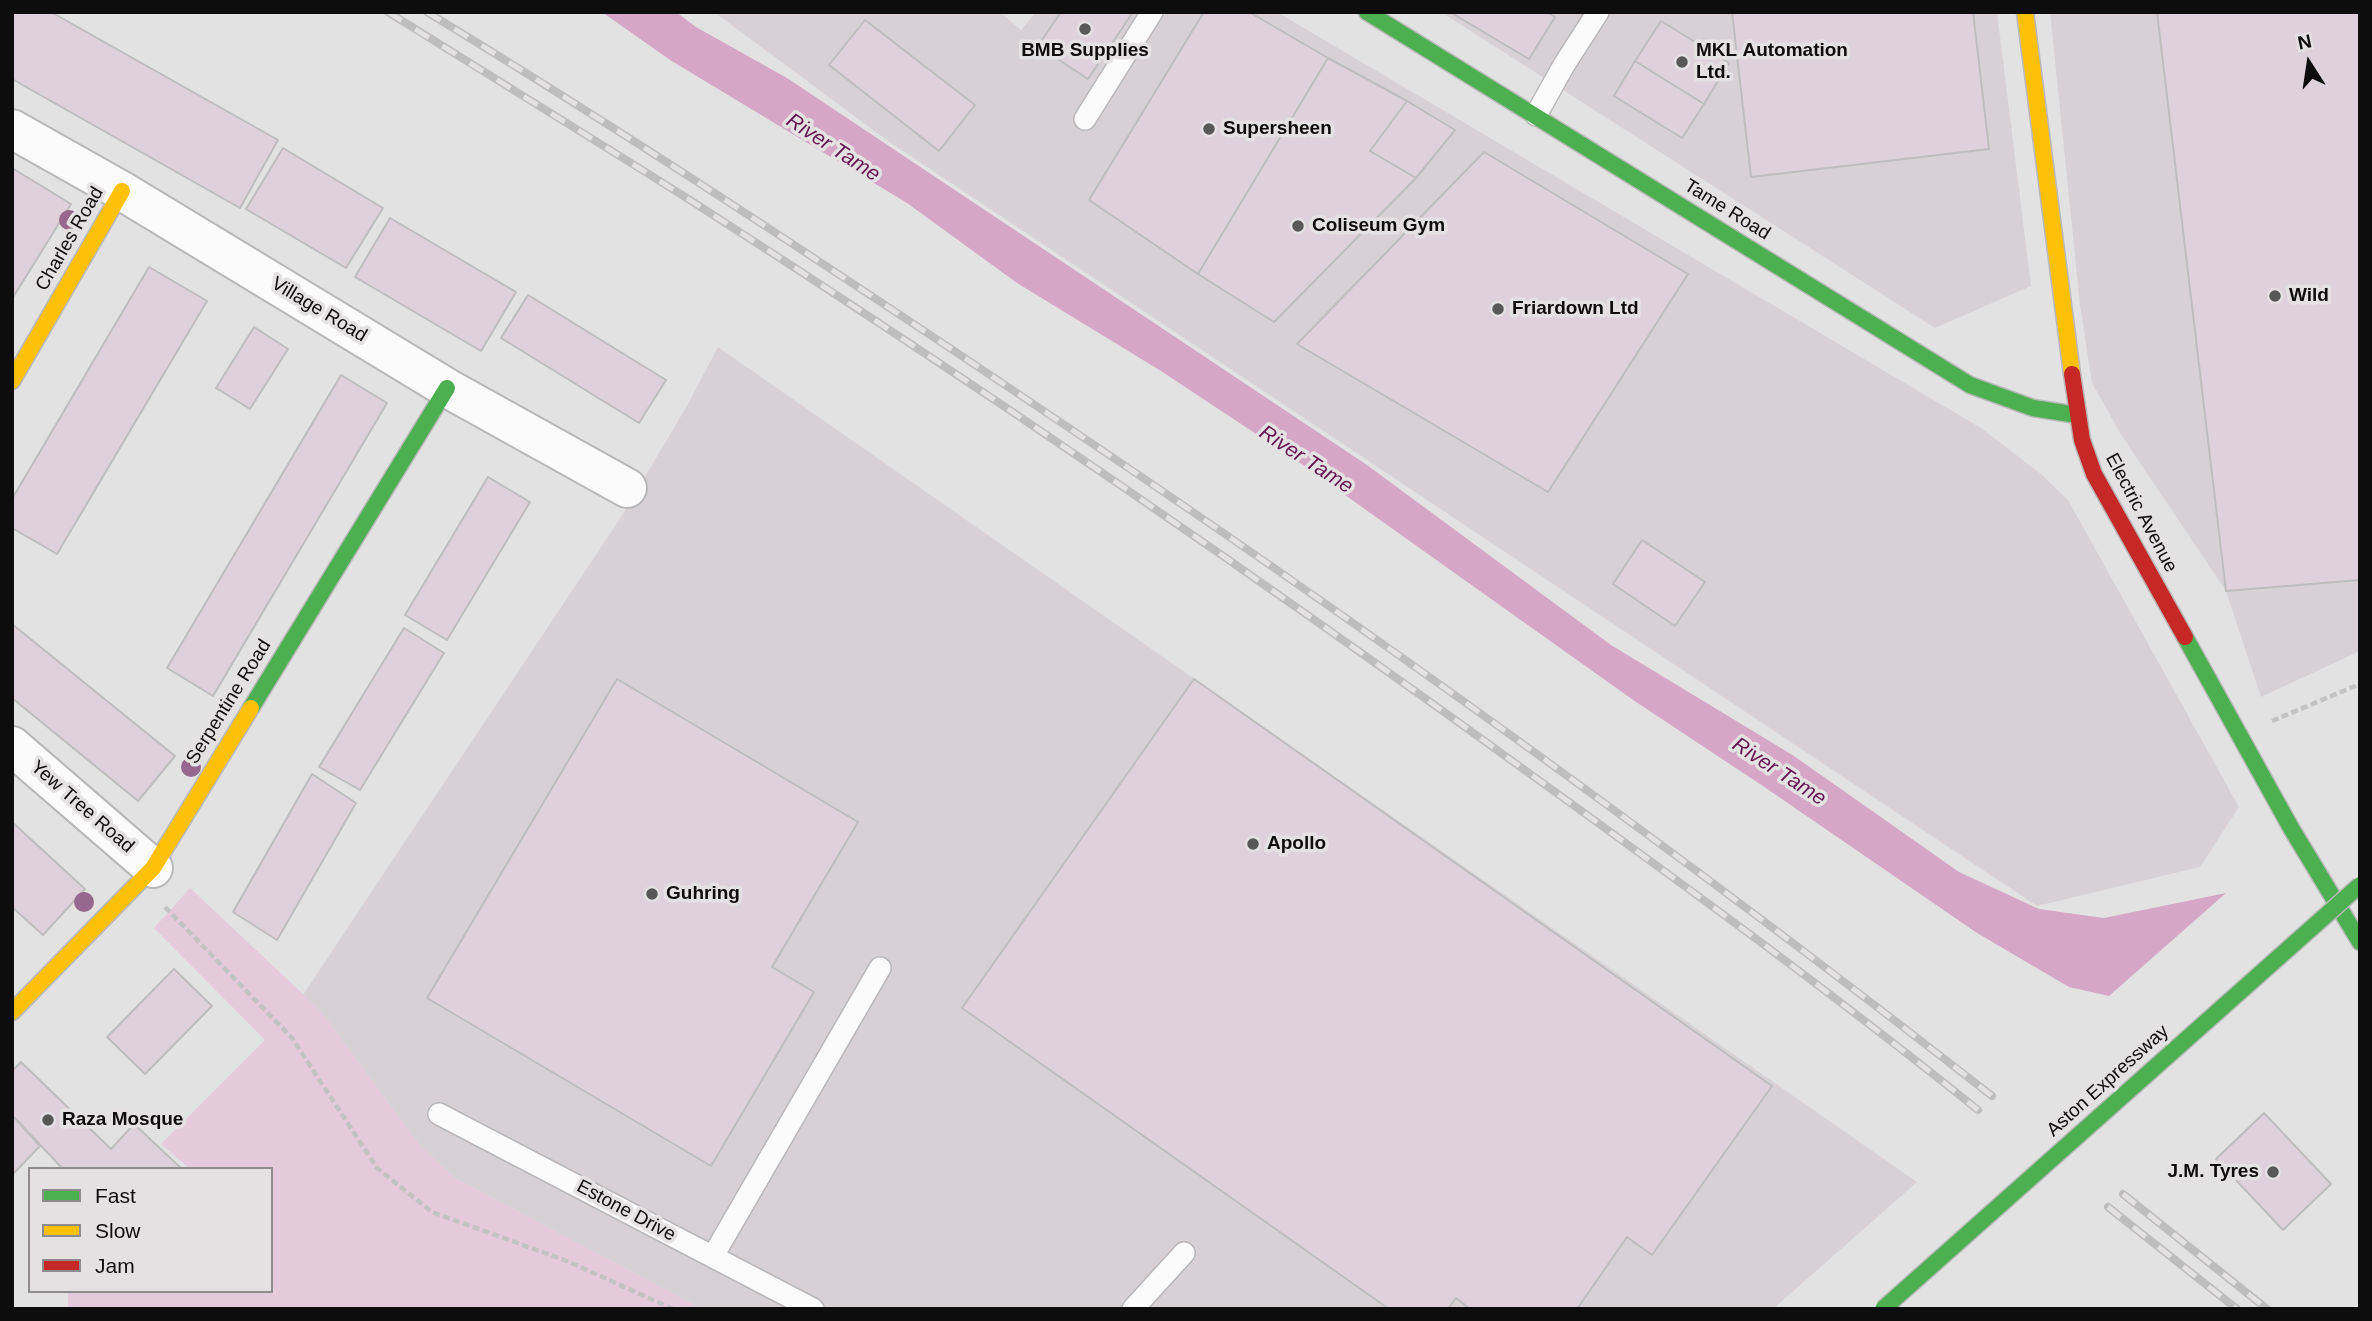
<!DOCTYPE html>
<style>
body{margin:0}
#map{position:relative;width:2372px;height:1321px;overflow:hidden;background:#e3e2e3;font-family:Arial,sans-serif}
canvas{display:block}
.frame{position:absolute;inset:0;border:14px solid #0e0d0d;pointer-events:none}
.legend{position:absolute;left:28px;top:1167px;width:245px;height:126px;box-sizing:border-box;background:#e4e1e3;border:2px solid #8e8c8d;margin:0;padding:9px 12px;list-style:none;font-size:21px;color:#0e0d0d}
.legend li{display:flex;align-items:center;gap:14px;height:35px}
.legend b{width:35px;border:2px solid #8e8c8d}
.north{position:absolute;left:2274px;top:28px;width:70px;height:70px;-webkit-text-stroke:5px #e4e1e3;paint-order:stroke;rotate:348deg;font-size:19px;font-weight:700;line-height:28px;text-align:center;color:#0e0d0d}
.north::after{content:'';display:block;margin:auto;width:24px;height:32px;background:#0e0d0d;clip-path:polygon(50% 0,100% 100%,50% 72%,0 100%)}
</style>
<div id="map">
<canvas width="2372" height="1321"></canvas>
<div class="frame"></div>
<ul class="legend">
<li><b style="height:9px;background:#4caf50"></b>Fast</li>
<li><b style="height:9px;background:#ffc107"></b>Slow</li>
<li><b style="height:9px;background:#c62828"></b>Jam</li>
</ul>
<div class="north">N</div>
</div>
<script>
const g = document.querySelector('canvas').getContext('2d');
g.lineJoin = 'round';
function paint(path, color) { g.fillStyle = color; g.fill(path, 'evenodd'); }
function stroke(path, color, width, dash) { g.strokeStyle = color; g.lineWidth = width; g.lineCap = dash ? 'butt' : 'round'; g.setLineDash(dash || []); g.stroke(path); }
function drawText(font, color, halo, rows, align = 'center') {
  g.font = font + ' Arial,sans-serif'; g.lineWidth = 7; g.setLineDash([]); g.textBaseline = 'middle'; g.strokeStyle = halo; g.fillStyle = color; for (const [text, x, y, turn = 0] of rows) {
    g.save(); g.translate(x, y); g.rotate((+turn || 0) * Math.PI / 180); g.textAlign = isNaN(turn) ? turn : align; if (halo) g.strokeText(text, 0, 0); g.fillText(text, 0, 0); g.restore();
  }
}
paint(new Path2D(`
 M 714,12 L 1000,12 L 1021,30 L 1036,12 L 1277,12 L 1981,428 L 2041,474 L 2068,500 L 2239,807 L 2200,867 L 2037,906 L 888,141 Z
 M 1441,12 L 1997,12 L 2031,286 L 1935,328 Z
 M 2050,12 L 2360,12 L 2360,651 L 2261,697 L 2226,591 L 2122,436 L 2092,383 L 2080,305 Z
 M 718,347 L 1917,1182 L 1773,1309 L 702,1309 L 455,1178 L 422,1148 L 319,1009 L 303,995 L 623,514 L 688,404 Z`), '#d7d1d5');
paint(new Path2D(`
 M 190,888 L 319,1009 L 422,1148 L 455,1178 L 702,1309 L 68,1309 L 68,1291 L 271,1291 L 271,1169 L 190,1169 L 161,1144 L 265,1040 L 154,928 Z`), '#e4cadb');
paint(new Path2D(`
 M 602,12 L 676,12 L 696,27 L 787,78 L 1367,465 L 1611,645 L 1794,756 L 1959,872 L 2039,909 L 2104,918 L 2226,893 L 2109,996 L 2069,987 L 1977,933 L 1760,784 L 1636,702 L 1300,463 L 1161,371 L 1017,283 L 907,203 L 670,60 Z`), '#d6a6c6');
const building = new Path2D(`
 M 12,12 L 51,12 L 278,140 L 240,208 L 12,79 Z
 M 1061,12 L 1133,12 L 1088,79 L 1038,46 Z
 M 1204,12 L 1249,12 L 1328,58 L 1198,274 L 1089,200 Z
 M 1450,12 L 1547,12 L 1555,17 L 1529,59 Z
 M 1732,12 L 1973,12 L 1989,149 L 1751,177 Z
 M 2157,12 L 2360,12 L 2360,580 L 2226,591 Z
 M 865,20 L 975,105 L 939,151 L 829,65 Z
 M 1661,21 L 1729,63 L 1704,104 L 1635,61 Z
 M 1328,58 L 1407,101 L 1370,151 L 1416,178 L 1274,322 L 1198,274 Z
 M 1635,61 L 1704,104 L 1682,138 L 1614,96 Z
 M 1407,101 L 1455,130 L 1416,178 L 1370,151 Z
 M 283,148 L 383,208 L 346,268 L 246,209 Z
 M 1484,152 L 1688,274 L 1548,492 L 1297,344 Z
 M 12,168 L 71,204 L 12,299 Z
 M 390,218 L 516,292 L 481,351 L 355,277 Z
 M 149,267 L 207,301 L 57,554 L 12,528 L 12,499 Z
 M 528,295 L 666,380 L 639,423 L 501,338 Z
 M 254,327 L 288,349 L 250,409 L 216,388 Z
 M 341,375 L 387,403 L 213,696 L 167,668 Z
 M 488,477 L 530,502 L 447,640 L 405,615 Z
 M 1642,540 L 1705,582 L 1675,626 L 1613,584 Z
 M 12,624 L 175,756 L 138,801 L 12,698 Z
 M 404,628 L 444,653 L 360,790 L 319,767 Z
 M 617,679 L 858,822 L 772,967 L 814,992 L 711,1166 L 427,998 Z
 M 1194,679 L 1772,1086 L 1652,1255 L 1627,1237 L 1577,1309 L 1470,1309 L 1456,1298 L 1448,1309 L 1389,1309 L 962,1008 Z
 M 312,774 L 356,803 L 277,940 L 233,912 Z
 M 12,822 L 85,889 L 43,935 L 12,907 Z
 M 174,969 L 212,1006 L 145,1074 L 107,1037 Z
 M 21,1062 L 111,1149 L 134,1124 L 182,1169 L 63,1169 L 12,1115 L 12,1071 Z
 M 2264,1113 L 2331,1184 L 2283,1230 L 2216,1159 Z
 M 12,1115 L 40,1146 L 12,1175 Z`);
paint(building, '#dfd1db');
stroke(building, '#bdbdbd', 2);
const lane = new Path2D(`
 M 1536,115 L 1564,65 L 1598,12
 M 1085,119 L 1152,12
 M 439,1114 L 813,1309
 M 713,1256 L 880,968
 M 1133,1309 L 1184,1253`);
const street = new Path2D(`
 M 12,129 L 122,191 L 447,388 L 627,488
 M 12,746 L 153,868`);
const fast = new Path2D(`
 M 1367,12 L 1970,385 L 2033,408 L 2077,415
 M 2185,637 L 2291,828 L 2360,942
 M 251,708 L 447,388`);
const slow = new Path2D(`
 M 2025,12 L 2072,374
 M 12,381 L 122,191
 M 12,1012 L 153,868 L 251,708`);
const jam = new Path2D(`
 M 2072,374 L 2082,440 L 2094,474 L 2185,637`);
stroke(lane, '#b9b8b9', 24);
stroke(street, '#b9b8b9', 42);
stroke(fast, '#b9b8b9', 19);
stroke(slow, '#b9b8b9', 19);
stroke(jam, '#b9b8b9', 19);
stroke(new Path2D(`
 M 2272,721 L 2360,684
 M 165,907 L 292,1038 L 377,1168 L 432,1212 L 567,1261 L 673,1309`), '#c3c2c2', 4.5, [7, 3.5]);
stroke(lane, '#fbfbfb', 21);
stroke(street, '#fbfbfb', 38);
stroke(fast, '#4caf50', 16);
stroke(slow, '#ffc107', 16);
stroke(jam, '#c62828', 16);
const rail = new Path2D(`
 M 388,12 C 490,76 592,138 693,202 C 985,389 1270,585 1551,789 C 1695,893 1839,998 1978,1110
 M 427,12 C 626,133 820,261 1014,391 C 1348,614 1675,848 1992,1096
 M 2123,1194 L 2267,1309
 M 2108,1207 L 2237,1309`);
stroke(rail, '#bdbdbd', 8);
stroke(rail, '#e4e1e3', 5, [16]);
const fastBridge = new Path2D(`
 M 1883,1309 L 2360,885`);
stroke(fastBridge, '#b9b8b9', 19, []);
stroke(fastBridge, '#4caf50', 16);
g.fillStyle = '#97688d';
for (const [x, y] of [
 [69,220],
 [191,767],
 [84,902]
]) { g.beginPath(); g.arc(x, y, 10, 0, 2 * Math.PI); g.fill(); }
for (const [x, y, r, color] of [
 [1085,29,7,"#595858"],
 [1682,62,7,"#595858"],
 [1209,129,7,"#595858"],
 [1298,226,7,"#595858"],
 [2275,296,7,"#595858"],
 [1498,309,7,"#595858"],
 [1253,844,7,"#595858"],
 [652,894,7,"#595858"],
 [48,1120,7,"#595858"],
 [2273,1172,7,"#595858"]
]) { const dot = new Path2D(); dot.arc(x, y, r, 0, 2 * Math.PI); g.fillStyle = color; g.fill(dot); stroke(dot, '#e4e1e3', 2.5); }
drawText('bold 19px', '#0e0d0d', '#e4e1e3', [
 ["BMB Supplies",1085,51,"center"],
 ["MKL Automation",1696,51],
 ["Ltd.",1696,73],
 ["Supersheen",1223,129],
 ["Coliseum Gym",1312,226],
 ["Wild",2289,296],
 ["Friardown Ltd",1512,309],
 ["Apollo",1267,844],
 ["Guhring",666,894],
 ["Raza Mosque",62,1120],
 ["J.M. Tyres",2259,1172,"right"]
], 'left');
drawText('19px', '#0e0d0d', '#e4e1e3', [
 ["Tame Road",1727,210,32],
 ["Charles Road",70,239,-60],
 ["Village Road",319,310,31],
 ["Electric Avenue",2141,513,62],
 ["Serpentine Road",229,702,-58],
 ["Yew Tree Road",82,807,41],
 ["Aston Expressway",2108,1081,-42],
 ["Estone Drive",626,1211,28]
]);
drawText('italic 21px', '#651551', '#e4e1e3', [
 ["River Tame",833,148,33],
 ["River Tame",1306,460,33],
 ["River Tame",1779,772,33]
]);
</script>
